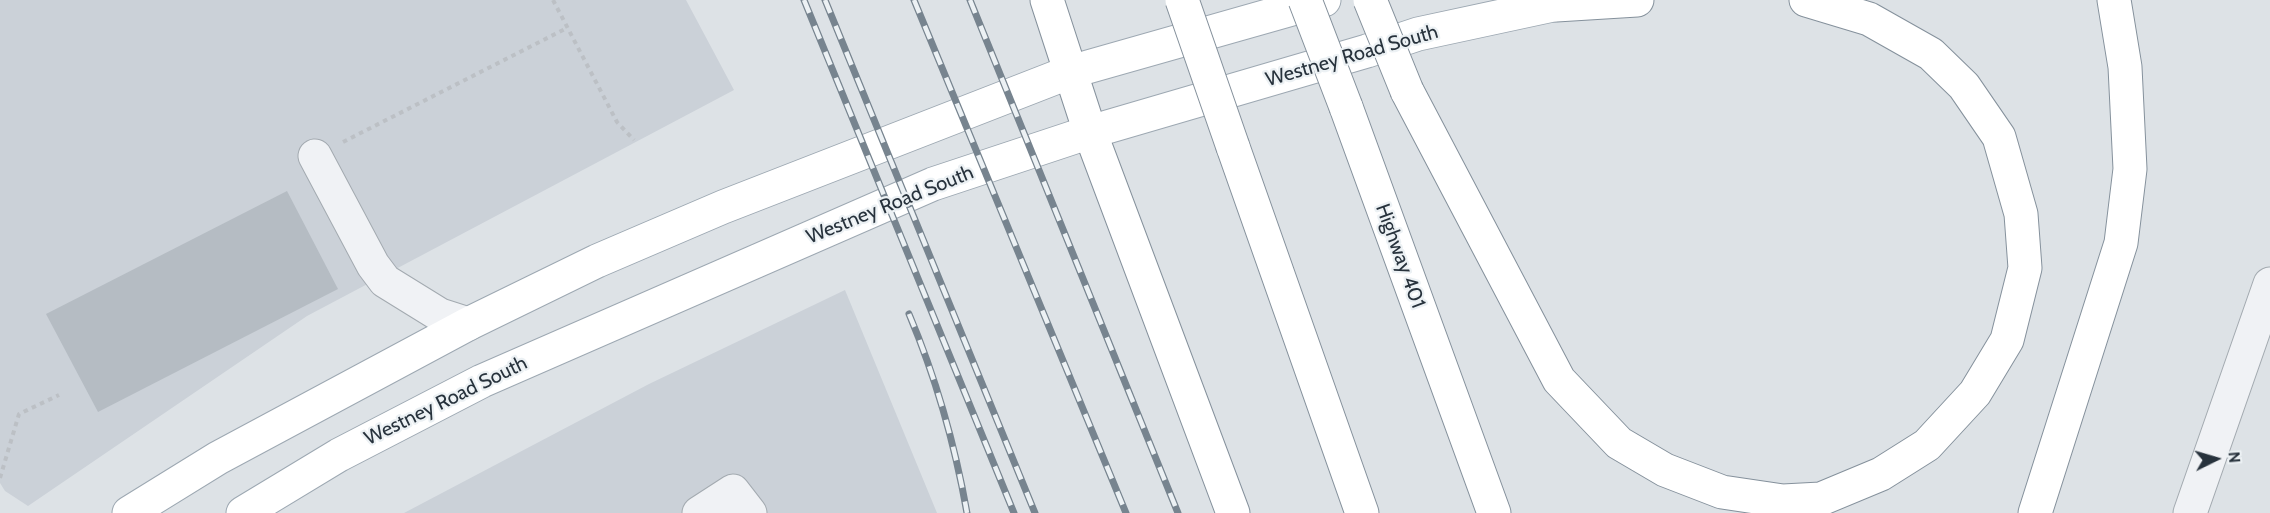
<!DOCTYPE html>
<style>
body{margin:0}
#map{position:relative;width:2270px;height:513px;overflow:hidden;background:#dde2e6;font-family:Cabin,sans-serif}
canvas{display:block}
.north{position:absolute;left:2186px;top:429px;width:60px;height:60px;-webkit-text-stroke:4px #ecf1f4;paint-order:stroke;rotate:85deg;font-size:16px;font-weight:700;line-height:24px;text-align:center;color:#27323c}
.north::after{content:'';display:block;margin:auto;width:21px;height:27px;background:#27323c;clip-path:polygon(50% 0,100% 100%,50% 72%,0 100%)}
</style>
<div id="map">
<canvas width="2270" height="513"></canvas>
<div class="north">N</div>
</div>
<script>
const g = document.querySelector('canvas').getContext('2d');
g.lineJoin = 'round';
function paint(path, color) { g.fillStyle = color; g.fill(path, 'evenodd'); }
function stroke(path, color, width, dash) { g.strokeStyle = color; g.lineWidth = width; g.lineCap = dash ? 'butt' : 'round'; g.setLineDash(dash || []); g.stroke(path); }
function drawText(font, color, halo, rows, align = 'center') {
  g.font = font + ' Cabin,sans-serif'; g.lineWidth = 4.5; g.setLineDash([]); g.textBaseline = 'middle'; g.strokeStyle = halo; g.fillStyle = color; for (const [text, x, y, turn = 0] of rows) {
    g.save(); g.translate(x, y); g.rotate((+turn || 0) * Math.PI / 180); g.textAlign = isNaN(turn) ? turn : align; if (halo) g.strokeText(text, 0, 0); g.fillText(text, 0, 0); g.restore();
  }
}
paint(new Path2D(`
 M 0,0 L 686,0 L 734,90 L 307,316 L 28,506 L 5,491 L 0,483 Z
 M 845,290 L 937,513 L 404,513 L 649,384 Z`), '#cbd1d8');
paint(new Path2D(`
 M 287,191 L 338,289 L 98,412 L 46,314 Z`), '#b5bcc3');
const minor = new Path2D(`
 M 315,156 L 373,265 L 385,281 L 440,315 L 468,324
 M 699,513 L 733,491 L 750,513
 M 2190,513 L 2270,284`);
const major = new Path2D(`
 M 129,513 L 218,458 L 468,324 L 597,261 L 723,207 L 1070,72 L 1324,0
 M 243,513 L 339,455 L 482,381 L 933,184 L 1090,132 L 1367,51 L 1418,34 L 1576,0`);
const highway = new Path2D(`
 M 1047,0 L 1090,132 L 1233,513
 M 1556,5 L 1637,0
 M 1407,91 L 1559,380 L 1619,443 L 1665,470 L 1722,492 L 1783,501 L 1821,499 L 1881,474 L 1927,445 L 1975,393 L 2007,340 L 2025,268 L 2021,214 L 1999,137 L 1964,86 L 1931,54 L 1869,19 L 1806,0
 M 1346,107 L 1494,513
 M 1233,147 L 1362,513
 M 2035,513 L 2121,243 L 2130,169 L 2125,67 L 2114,0`);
stroke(minor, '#a3aab0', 35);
stroke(major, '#9da8b2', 35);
stroke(highway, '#85919c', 35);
stroke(new Path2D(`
 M 553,0 L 617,122 L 634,140
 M 343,142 L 567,28
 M 0,478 L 19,414 L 59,395`), '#bcc0c5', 4, [4.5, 4.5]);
stroke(minor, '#f0f2f5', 33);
stroke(major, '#fff', 33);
stroke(highway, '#fff', 33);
const rail = new Path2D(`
 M 804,0 L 1014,513
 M 825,0 L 1035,513
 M 914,0 L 1126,513
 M 970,0 L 1178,513
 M 909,314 C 936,378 955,445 967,513`);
stroke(rail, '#77848f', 7);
stroke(rail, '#ecf1f4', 4.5, [14]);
const highwayBridge = new Path2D(`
 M 1182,0 L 1233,147
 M 1305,0 L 1346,107
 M 1370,0 L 1407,91`);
stroke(highwayBridge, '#85919c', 35, []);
stroke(highwayBridge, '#fff', 33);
drawText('20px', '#27323c', '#ecf1f4', [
 ["Westney Road South",1352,56,-16],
 ["Westney Road South",890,205,-22],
 ["Highway 401",1400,256,70],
 ["Westney Road South",446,401,-26]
]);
</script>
